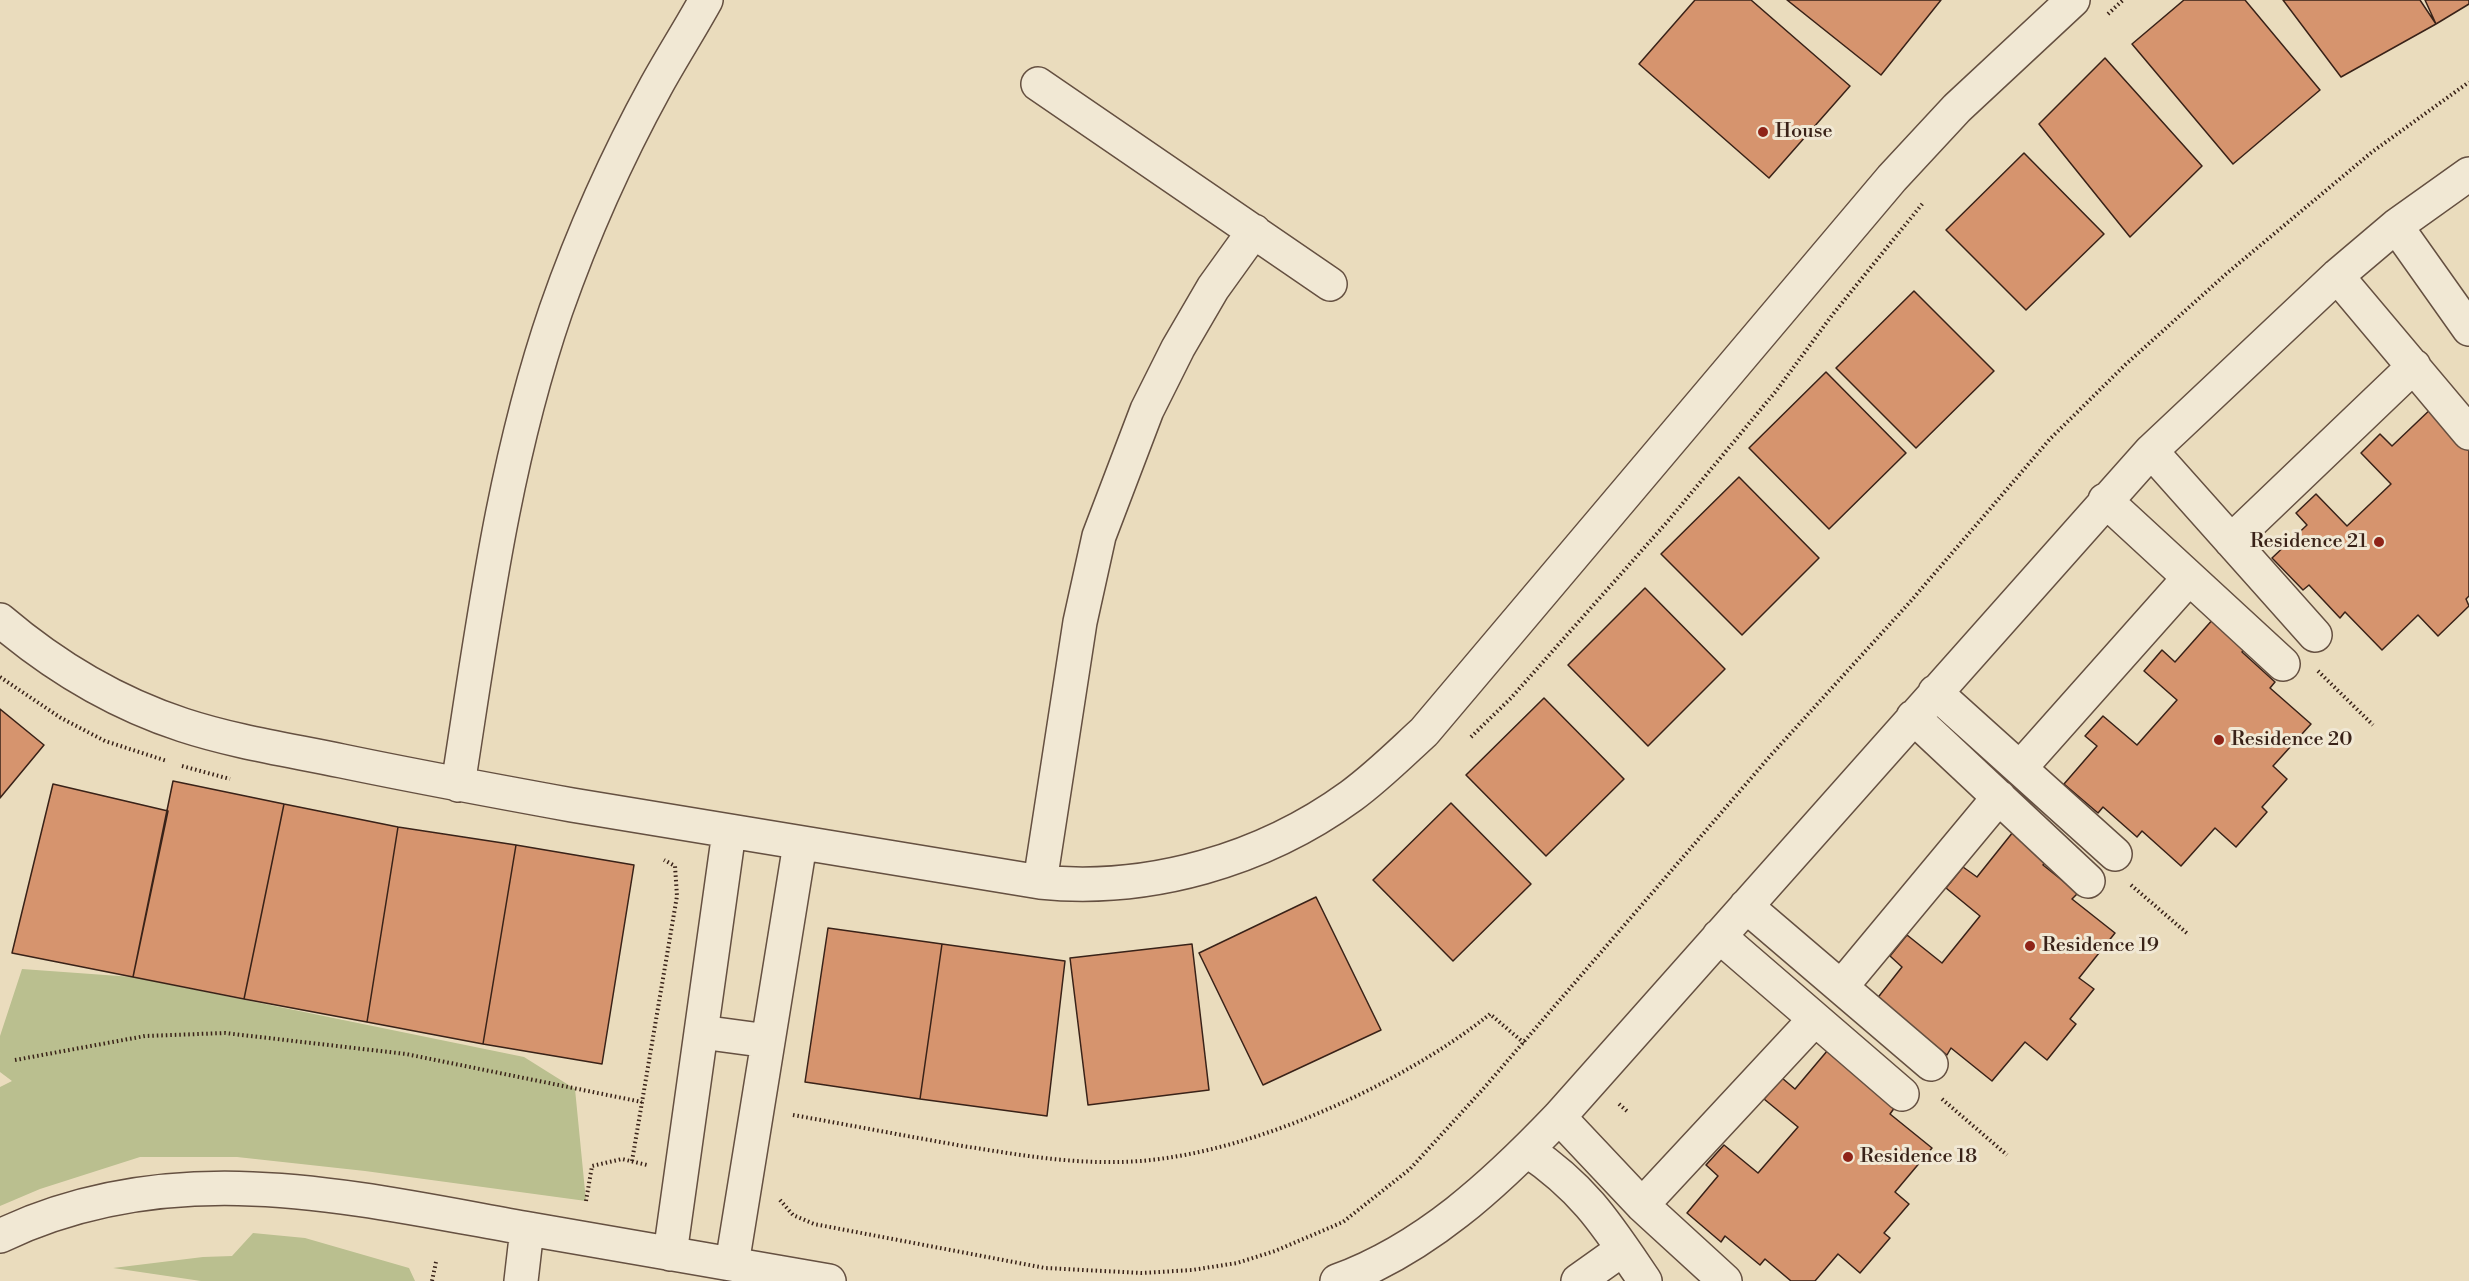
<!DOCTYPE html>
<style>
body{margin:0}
canvas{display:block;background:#eadcbd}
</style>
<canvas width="2469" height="1281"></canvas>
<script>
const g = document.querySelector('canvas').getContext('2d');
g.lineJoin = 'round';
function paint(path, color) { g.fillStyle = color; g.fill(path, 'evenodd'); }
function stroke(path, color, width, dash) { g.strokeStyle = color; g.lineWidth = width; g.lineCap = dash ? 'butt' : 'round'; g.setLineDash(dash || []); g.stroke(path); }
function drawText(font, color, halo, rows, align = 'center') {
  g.font = font + ' "Libre Bodoni",serif'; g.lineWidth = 6; g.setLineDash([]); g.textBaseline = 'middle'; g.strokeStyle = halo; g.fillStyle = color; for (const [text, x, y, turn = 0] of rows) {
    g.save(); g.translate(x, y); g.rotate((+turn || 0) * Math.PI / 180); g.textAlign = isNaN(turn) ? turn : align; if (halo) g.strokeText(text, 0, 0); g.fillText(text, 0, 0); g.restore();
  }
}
paint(new Path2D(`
 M 22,969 L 133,977 L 524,1057 L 575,1089 L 586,1201 L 365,1171 L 237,1157 L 140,1157 L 40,1189 L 0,1206 L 0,1087 L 12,1081 L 0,1072 L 0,1036 Z
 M 253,1233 L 305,1238 L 409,1268 L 415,1281 L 201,1281 L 113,1268 L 203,1257 L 232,1256 Z`), '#babf8f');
const building = new Path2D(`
 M 1695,0 L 1751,0 L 1850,86 L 1769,178 L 1639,64 Z
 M 1787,0 L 1941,0 L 1881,75 Z
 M 2184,0 L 2245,0 L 2320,90 L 2233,164 L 2132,44 Z
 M 2283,0 L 2420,0 L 2436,24 L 2341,77 Z
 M 2425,0 L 2469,0 L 2469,4 L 2436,24 Z
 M 2105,58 L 2202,166 L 2130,237 L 2039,124 Z
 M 2024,153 L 2104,234 L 2026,310 L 1946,230 Z
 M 1914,291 L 1994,371 L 1916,448 L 1836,368 Z
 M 1826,372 L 1906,453 L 1829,529 L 1749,448 Z
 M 2435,405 L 2469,451 L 2469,596 L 2466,599 L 2469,606 L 2438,636 L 2418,615 L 2382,650 L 2345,612 L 2340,618 L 2309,585 L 2303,590 L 2272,558 L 2307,525 L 2296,513 L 2316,494 L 2347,526 L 2391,484 L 2361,453 L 2380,434 L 2392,446 Z
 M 1739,477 L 1819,558 L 1742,635 L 1661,554 Z
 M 1645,588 L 1725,669 L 1648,746 L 1568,665 Z
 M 2214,618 L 2247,646 L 2242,652 L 2275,682 L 2270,688 L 2311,724 L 2273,766 L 2287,779 L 2262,807 L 2267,812 L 2236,847 L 2215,828 L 2181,866 L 2142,831 L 2137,837 L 2103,807 L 2098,813 L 2064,784 L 2097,746 L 2085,736 L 2103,716 L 2137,745 L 2177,700 L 2144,671 L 2162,650 L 2175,662 Z
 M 1544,698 L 1624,779 L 1546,856 L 1466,775 Z
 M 0,709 L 44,745 L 0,798 Z
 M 173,781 L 284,804 L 244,999 L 133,977 Z
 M 53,784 L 168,811 L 133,977 L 12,953 Z
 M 1451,803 L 1531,884 L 1453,961 L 1373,880 Z
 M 284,804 L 398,827 L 367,1022 L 244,999 Z
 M 398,827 L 516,845 L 483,1044 L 367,1022 Z
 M 2013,832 L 2047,859 L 2043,865 L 2078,893 L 2072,899 L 2115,933 L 2079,978 L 2094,989 L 2070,1019 L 2076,1024 L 2047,1060 L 2025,1042 L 1992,1081 L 1951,1048 L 1947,1055 L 1911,1026 L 1872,1005 L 1902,967 L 1890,956 L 1907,935 L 1942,963 L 1980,916 L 1946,888 L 1963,867 L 1977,877 Z
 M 516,845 L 634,865 L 602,1064 L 483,1044 Z
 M 1316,897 L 1381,1030 L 1263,1085 L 1199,953 Z
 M 828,928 L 942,944 L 920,1099 L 805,1082 Z
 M 942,944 L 1065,961 L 1047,1116 L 920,1099 Z
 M 1192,944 L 1209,1090 L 1088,1105 L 1070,958 Z
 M 1833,1044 L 1895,1107 L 1890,1114 L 1932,1148 L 1895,1192 L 1909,1204 L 1884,1233 L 1890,1238 L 1860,1273 L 1838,1254 L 1815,1281 L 1791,1281 L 1765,1259 L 1760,1265 L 1725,1236 L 1721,1242 L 1687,1213 L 1718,1176 L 1706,1165 L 1724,1145 L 1758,1173 L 1798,1127 L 1764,1099 L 1782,1078 L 1795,1089 Z`);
paint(building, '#d6946e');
stroke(building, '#392218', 1.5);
const minor = new Path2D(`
 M 1038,84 L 1330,284
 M 2396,226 L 2469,329
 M 2337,276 L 2469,433
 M 2151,451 L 2315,635
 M 2105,500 L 2283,664
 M 2231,541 L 2414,366
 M 0,620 C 54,666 116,703 183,725 C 235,742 289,750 342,761 C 419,777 495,791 572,805 C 728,832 884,857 1040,882 C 1149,893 1263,860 1351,796 C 1377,777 1400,754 1424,732 L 1892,178 L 1957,108 L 2073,0
 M 1935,692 L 2115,854
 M 1913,717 L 2088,881
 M 2020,768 L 2189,578
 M 458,785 C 483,625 503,464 556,310 C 583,233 617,157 656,86 C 672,57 690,29 706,0
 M 1040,882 L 1080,622 L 1099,536 L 1147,410 L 1178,348 L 1213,288 L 1254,231
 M 1746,906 L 1931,1064
 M 1719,936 L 1902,1094
 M 1841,987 L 1999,797
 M 701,1032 L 768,1041
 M 1559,1117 L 1642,1205 L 1725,1281
 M 1527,1150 C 1585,1189 1607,1225 1645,1281
 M 1642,1205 L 1815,1019
 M 0,1236 C 174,1153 350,1197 529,1229 C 629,1247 729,1264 829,1281
 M 670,1254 L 729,832
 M 732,1264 L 800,844
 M 521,1281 L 527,1229
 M 1337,1281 C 1425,1249 1495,1184 1559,1117 L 2151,451 L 2337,276 L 2396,226 L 2469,174
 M 1578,1281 L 1623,1249`);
stroke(minor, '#655041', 36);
stroke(new Path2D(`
 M 2108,14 L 2123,0
 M 2318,671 L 2373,725
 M 0,677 L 61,718 L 105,741 L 167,761
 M 1471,737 L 1511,698 L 1668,521 L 1776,391 L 1833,314 L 1923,203
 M 182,766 L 230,779
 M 2131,885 L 2189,935
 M 15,1060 L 145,1036 L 225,1033 L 406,1054 L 642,1102
 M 1942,1099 L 2007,1155
 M 1619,1104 L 1628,1112
 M 793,1115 C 849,1125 906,1136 963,1146 C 1014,1154 1064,1163 1116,1162 C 1234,1162 1399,1087 1490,1014 L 1524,1043
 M 632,1161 L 677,896 L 675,866 L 664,860
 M 780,1200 L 793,1215 L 814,1224 L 1045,1268 L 1142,1273 L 1192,1270 L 1237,1263 L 1275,1251 L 1343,1222 L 1410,1169 L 1484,1088 L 1771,755 L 1910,602 L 2050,439 L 2125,365 L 2226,274 L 2372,152 L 2469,82
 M 586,1201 L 592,1166 L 622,1159 L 647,1165
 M 432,1281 L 436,1262`), '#392218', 4, [1.5, 3]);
stroke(minor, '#f1e8d4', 33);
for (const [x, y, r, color] of [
 [1763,132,6,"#8f2418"],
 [2379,542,6,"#8f2418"],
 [2219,740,6,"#8f2418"],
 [2030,946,6,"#8f2418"],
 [1848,1157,6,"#8f2418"]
]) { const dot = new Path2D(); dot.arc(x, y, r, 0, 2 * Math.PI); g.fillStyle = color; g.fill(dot); stroke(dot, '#f1e8d4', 2); }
drawText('20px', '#392218', '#f1e8d4', [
 ["House",1775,132],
 ["Residence 21",2367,542,"right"],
 ["Residence 20",2231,740],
 ["Residence 19",2042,946],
 ["Residence 18",1860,1157]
], 'left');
</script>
